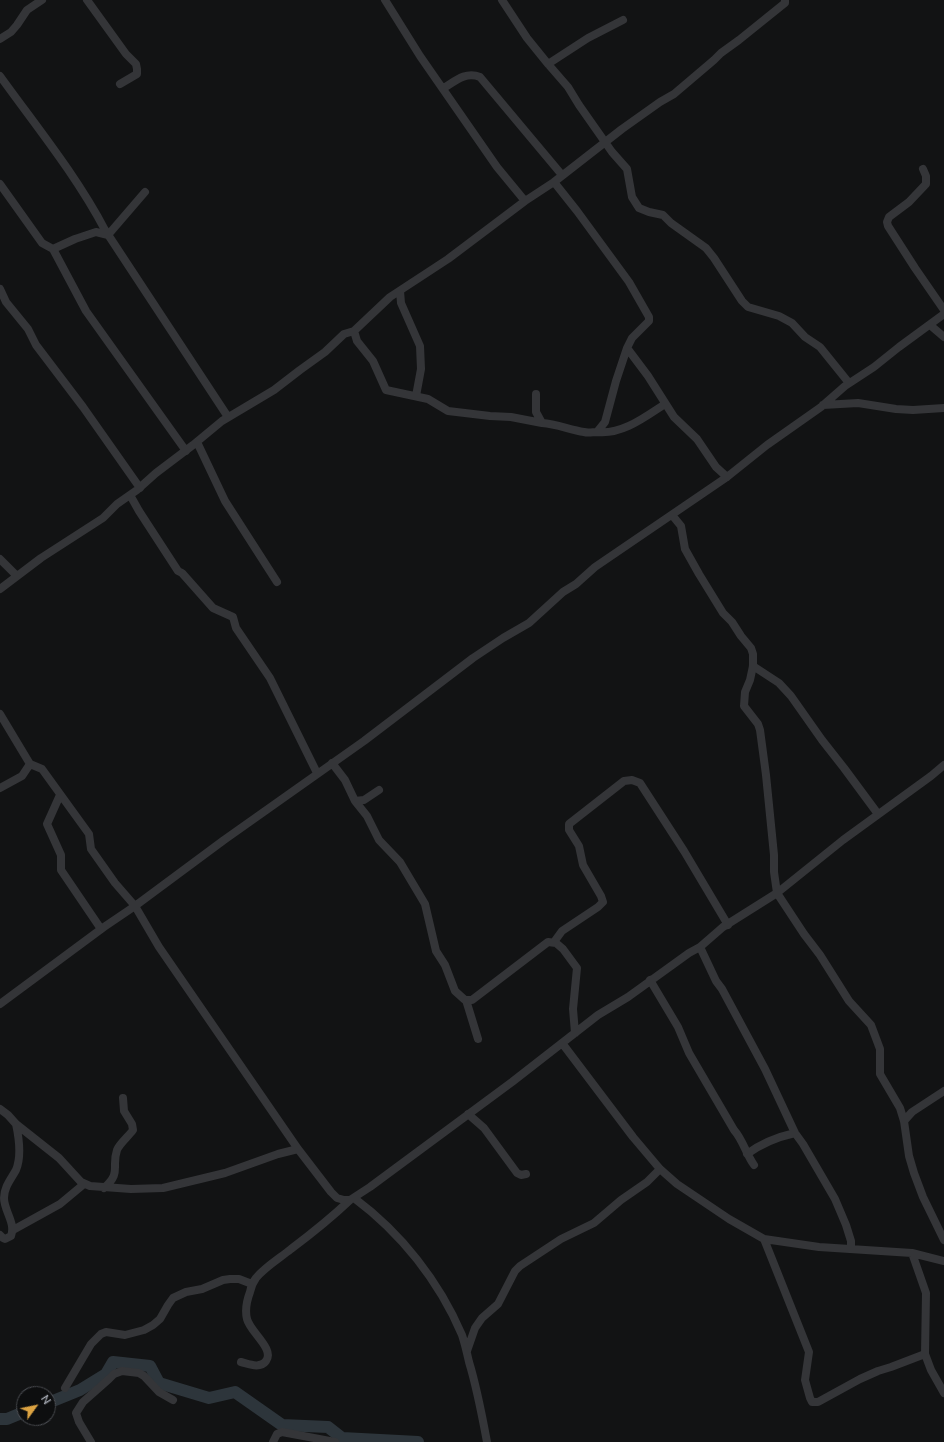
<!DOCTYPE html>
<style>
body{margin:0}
#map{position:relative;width:944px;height:1442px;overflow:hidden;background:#121314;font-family:"Nunito Sans",sans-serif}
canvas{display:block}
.north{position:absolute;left:16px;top:1386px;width:40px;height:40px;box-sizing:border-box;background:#0d0e0f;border:1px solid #4a4c51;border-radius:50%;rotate:57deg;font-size:11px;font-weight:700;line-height:16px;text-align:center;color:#a6aab3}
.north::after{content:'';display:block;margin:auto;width:14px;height:18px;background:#dca342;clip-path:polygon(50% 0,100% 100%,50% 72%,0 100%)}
</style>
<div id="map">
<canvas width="944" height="1442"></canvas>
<div class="north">N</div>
</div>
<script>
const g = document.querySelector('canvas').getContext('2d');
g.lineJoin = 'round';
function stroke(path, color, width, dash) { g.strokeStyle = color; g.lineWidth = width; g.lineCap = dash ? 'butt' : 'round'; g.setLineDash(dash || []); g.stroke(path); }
stroke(new Path2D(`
 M 48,1403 L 80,1390 L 106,1374 L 113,1362 L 150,1366 L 159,1383 L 209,1398 L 235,1392 L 282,1425 L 328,1427 L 342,1438 L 418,1442
 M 0,1419 L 7,1419 L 24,1412`), '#2d353b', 12);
stroke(new Path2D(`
 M 87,0 L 126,54 L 136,64 L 137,69 L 137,74 L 120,84
 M 385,0 L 420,56 L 497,167 L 525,201
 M 502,0 L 527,38 L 548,64 L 568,87 L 579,105 L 612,152 L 627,169 L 632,197 L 639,208 L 649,212 L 663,215 L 671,223 L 706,248 L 714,258 L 742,301 L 748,307 L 779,316 L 792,323 L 805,337 L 820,347 L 849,383
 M 0,39 L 11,32 L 17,25 L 27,10 L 42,0
 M 548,64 L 588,38 L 623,20
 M 0,76 C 36,126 76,175 105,230 L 228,417
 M 444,88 C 455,81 466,71 480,77 L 562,175
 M 923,169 L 926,176 L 926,184 L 909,202 L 889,217 L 887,222 L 888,226 L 915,268 L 944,310
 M 554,182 L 577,211 L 629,282 L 649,317 L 649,321 L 632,338 L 627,348 L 648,376 L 674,417 L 697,439 L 716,467 L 727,477
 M 0,184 L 42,243 L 53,249 L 86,311 L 186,451
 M 53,249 L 75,239 L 96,232 L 108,235 L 145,192
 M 0,289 L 6,302 L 28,329 L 36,345 L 83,407 L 140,488
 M 400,291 L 401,303 L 420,346 L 421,369 L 416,396
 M 930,325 L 944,337
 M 354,331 L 357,341 L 373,361 L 386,390 L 428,399 L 448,411 L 490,416 L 511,417 L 542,423
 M 536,394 L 536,412 L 542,423 C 557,424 570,430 584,432 C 588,433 593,432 597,432 L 605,422 L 616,381 L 627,348
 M 823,405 L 858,403 L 896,409 L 913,410 L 944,408
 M 597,432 C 622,435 645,417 665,404
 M 197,442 L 225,501 L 277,582
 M 130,495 L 139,511 L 178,571 L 182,573 L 213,608 L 233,617 L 236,628 L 270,678 L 317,773
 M 672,515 L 681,526 L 685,549 L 699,574 L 723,613 L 732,622 L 741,636 L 751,648 L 753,654 L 753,666 L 750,680 L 745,692 L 744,706 L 758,724 L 760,730 L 766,775 L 774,855 L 774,872 L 777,893 L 804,934 L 820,955 L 849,1001 L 871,1025 L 880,1049 L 880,1074 L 900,1108 L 904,1121 L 909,1156 L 914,1173 L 923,1197 L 944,1240
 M 0,559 L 17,576
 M 0,589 L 41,558 L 103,518 L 117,504 L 137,490 L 156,473 L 193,445 L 222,421 L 274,390 L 300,370 L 325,352 L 344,334 L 354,331 L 390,297 L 448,259 L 525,201 L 554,182 L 622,129 L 660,102 L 674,94 L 714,60 L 721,53 L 739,40 L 785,3 L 785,0
 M 753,666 L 779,683 L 791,696 L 822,740 L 844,768 L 878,814
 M 0,714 L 30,764 L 42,769 L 89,834 L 91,849 L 115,883 L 135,906 L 224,840 L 364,741 L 473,658 L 503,638 L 529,623 L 563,592 L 576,584 L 595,567 L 727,477 L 767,445 L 821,407 L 845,386 L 874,367 L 899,347 L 944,314
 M 332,763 L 345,780 L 355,801 L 364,800 L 379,790
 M 0,788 L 22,776 L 30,764
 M 60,795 L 47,824 L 61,855 L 61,870 L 101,929
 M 355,801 L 367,816 L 379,840 L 400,862 L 425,904 L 436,951 L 445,965 L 455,991 L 465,1000 L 472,1000 L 548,942 L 556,943 L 563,949 L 577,968 L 573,1009 L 575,1033
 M 554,942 L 562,931 L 598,907 L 603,902 L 601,896 L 583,865 L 579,846 L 569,830 L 569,824 L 624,781 L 632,780 L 640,783 L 684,851 L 728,925
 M 700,947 L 716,981 L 722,989 L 765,1069 L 795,1133 L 803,1144 L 835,1199 L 846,1225 L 851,1241 L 851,1249
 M 650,980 L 678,1027 L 689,1053 L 734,1130 C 743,1140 746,1154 754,1165
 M 466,1000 L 478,1039
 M 0,1004 L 104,927 L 135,906 L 159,947 L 298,1149 L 331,1192 L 337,1198 L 344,1200 L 350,1200 L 370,1187 L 512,1082 L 598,1015 L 628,997 L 689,953 L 700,947 L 723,927 L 777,893 L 843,840 L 931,776 L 944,765
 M 562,1043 L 633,1137 L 660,1169 L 677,1184 L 729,1219 L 764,1239 L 819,1247 L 912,1253 L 944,1261
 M 0,1109 L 8,1115 L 16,1124 L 59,1158 L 81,1182 L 90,1186 L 131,1189 L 163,1188 L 225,1173 L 278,1154 L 298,1149
 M 468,1114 L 484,1128 L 517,1173 L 521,1175 L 526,1174
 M 904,1121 L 912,1112 L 944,1091
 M 747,1154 C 762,1143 777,1137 795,1133
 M 104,1188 C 122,1172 111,1168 117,1150 C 120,1143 128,1137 133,1130 L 132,1124 L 124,1111 L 123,1098
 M 354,1198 C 401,1233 439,1281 462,1335 C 465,1344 467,1353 469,1362 C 477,1388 482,1415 487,1442
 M 13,1230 L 60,1204 L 84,1184
 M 0,1235 L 3,1238 L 5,1239 L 11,1236 C 16,1223 4,1211 4,1198 C 4,1187 11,1179 16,1170 C 22,1156 19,1138 16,1124
 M 764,1239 L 809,1352 L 805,1380 L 810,1398 L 812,1402 L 818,1402 L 860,1379 L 878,1371 L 891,1367 L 925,1354
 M 912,1253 L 926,1293 L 925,1354 L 931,1370 L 944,1393
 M 467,1351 L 475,1328 L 482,1318 L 498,1304 L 515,1271 L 520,1266 L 561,1239 L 594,1223 L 621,1200 L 647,1182 L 660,1169
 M 241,1362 C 249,1364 260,1369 266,1361 C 275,1349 250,1332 247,1319 C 245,1311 247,1300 250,1292 C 251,1287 253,1282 256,1278 C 265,1267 280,1258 291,1249 C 311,1234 331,1218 350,1200
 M 65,1388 L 91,1344 L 101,1334 L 106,1332 L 125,1335 L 144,1330 L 153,1325 L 160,1319 L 168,1305 L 173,1298 L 186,1292 L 202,1289 L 223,1280 L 230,1279 L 239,1279 L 252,1284
 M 91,1442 L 79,1422 L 76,1413 L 83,1402 L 109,1379 L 114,1374 L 122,1371 L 139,1373 L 144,1376 L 159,1392 L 173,1400
 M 273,1442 L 277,1434 L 282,1432 L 335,1442`), '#343538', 8);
</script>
